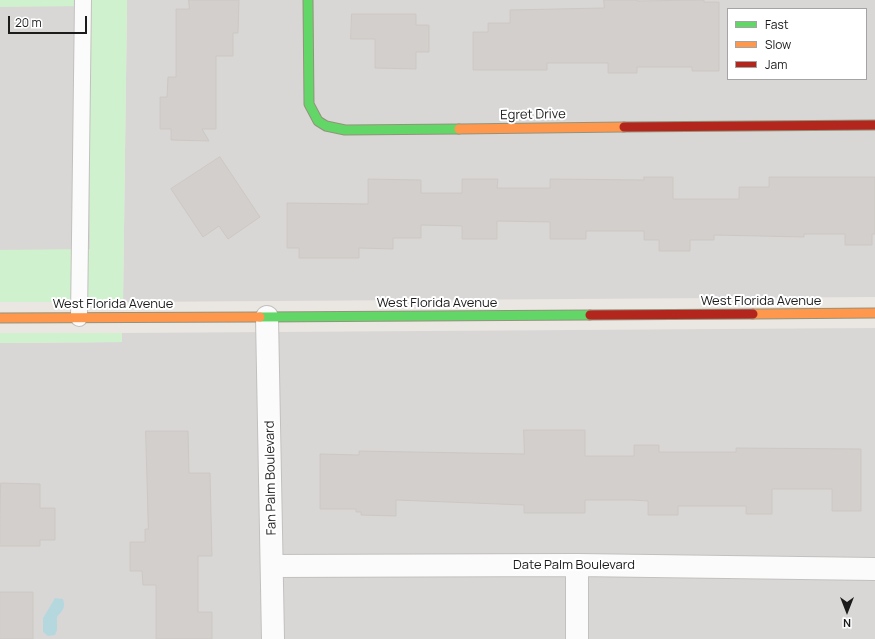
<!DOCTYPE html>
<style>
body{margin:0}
#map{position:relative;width:875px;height:639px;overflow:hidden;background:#eae7e3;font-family:Manrope,sans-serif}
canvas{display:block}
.legend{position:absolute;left:727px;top:8px;width:140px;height:72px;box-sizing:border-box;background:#fff;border:1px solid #a4a4a4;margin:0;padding:5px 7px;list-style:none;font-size:12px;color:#1b1b1b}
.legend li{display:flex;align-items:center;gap:8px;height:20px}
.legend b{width:20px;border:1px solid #a4a4a4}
.north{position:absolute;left:827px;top:591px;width:40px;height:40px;-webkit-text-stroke:3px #fff;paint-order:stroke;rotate:180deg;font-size:11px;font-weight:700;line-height:16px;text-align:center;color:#1b1b1b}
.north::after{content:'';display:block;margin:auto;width:14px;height:18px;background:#1b1b1b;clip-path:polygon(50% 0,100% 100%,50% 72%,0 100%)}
.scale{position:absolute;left:8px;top:16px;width:79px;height:18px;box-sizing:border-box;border:2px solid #1b1b1b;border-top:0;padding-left:5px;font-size:12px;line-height:14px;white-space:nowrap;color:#1b1b1b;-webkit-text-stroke:3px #fff;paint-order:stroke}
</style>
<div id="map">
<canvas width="875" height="639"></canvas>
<ul class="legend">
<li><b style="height:5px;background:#63d668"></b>Fast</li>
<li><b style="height:5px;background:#ff974d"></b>Slow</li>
<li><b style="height:5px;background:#b3261e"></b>Jam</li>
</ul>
<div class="north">N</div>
<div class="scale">20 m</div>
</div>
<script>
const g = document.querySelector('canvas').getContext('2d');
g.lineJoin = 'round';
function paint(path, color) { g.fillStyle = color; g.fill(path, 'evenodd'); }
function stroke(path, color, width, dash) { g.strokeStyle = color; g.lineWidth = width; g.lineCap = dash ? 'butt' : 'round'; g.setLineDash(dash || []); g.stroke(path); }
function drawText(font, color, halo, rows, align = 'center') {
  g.font = font + ' Manrope,sans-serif'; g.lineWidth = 4; g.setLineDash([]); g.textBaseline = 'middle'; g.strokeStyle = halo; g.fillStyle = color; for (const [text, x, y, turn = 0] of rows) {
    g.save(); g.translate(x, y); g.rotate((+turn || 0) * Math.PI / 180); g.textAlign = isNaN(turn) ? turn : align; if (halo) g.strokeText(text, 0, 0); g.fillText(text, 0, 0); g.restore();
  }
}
paint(new Path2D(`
 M 127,0 L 875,0 L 875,297 L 123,302 ZM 728,9 L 866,9 L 866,79 L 728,79 Z
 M 875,328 L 875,639 L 0,639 L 0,343 L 122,342 L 122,333 Z`), '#d9d7d5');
paint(new Path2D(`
 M 0,0 L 127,0 L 123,302 L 0,302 Z
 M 0,333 L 122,333 L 122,342 L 0,343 Z`), '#cff1cd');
paint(new Path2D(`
 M 88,6 L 90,249 L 0,250 L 0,7 Z`), '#d8d7d5');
paint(new Path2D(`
 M 55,598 L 63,599 C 66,608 62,611 57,617 L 57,630 L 55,635 L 48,636 L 43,632 L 43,618 Z`), '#b5d8df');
const building = new Path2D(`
 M 189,0 L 239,0 L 238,33 L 233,33 L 233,56 L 216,56 L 216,129 L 202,129 L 209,141 L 171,140 L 171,129 L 160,129 L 160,97 L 167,97 L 168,77 L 176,77 L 176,9 L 189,9 Z
 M 604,0 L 637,0 L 637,1 L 704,0 L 704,2 L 719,2 L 719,71 L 692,71 L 692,67 L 637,67 L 637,73 L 608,73 L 608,63 L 547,63 L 547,70 L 473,70 L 473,32 L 488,32 L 488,23 L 510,23 L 510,10 L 604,8 Z
 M 352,14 L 416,14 L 416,25 L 429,25 L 429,52 L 416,52 L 416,69 L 375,68 L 375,39 L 351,39 Z
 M 220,157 L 260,217 L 228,239 L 219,226 L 203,237 L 171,189 Z
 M 644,177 L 673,177 L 673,199 L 739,199 L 739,187 L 769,187 L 769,177 L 875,177 L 875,234 L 872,234 L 872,245 L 845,245 L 845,234 L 804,234 L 804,237 L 714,235 L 714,240 L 690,240 L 690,251 L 659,251 L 659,240 L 644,240 L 644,231 L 586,231 L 586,239 L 550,239 L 550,222 L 497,221 L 497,239 L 462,239 L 462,226 L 421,225 L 421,238 L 393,238 L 393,249 L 359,248 L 359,258 L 299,258 L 299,248 L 287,248 L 287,203 L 368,204 L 368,179 L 421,180 L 421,193 L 462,193 L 462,179 L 498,179 L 497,188 L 550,188 L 550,179 L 644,180 Z
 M 524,430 L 585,430 L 585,456 L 634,456 L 634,445 L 659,445 L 659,452 L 736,452 L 736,448 L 861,449 L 861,511 L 832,511 L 832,489 L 772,489 L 772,514 L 746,514 L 746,506 L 678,506 L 678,515 L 648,515 L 648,501 L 632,500 L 585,500 L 585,513 L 524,513 L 524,505 L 396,500 L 396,516 L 361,515 L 361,512 L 356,512 L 356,509 L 320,509 L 320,454 L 359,455 L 359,451 L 524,454 Z
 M 146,431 L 188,431 L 189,473 L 210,473 L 212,556 L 198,556 L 198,612 L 212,612 L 212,639 L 156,639 L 156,585 L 143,585 L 142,571 L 130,571 L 130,542 L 145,542 L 145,529 L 148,529 Z
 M 1,483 L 40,484 L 40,508 L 55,508 L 55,540 L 40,540 L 40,546 L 0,546 Z
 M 0,592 L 33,592 L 33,639 L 0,639 Z`);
paint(building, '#d2cfcc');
stroke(building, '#cdc8c4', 1);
const lane = new Path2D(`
 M 79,318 L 83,0`);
const street = new Path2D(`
 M 267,317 L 273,639
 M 577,565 L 577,639
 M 272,566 L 577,565 L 875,569`);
const fast = new Path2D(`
 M 308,0 L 309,104 L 318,121 L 326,126 L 345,130 L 459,129
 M 260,317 L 590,315`);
const slow = new Path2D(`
 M 459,129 L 624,127
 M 753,314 L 875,313
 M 0,318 L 260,317`);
const jam = new Path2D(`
 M 624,127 L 875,125
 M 590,315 L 753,314`);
stroke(lane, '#c2c1bf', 18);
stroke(street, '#c2c1bf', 24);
stroke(fast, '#93937b', 11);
stroke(slow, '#93937b', 11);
stroke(jam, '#93937b', 11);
stroke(lane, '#fcfbfb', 16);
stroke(street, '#fcfbfb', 22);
stroke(fast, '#63d668', 9);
stroke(slow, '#ff974d', 9);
stroke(jam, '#b3261e', 9);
drawText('13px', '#1b1b1b', '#fff', [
 ["Egret Drive",533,115,-1],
 ["West Florida Avenue",761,301],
 ["West Florida Avenue",437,303],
 ["West Florida Avenue",113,304],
 ["Fan Palm Boulevard",271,478,-91],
 ["Date Palm Boulevard",574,565]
]);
</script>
